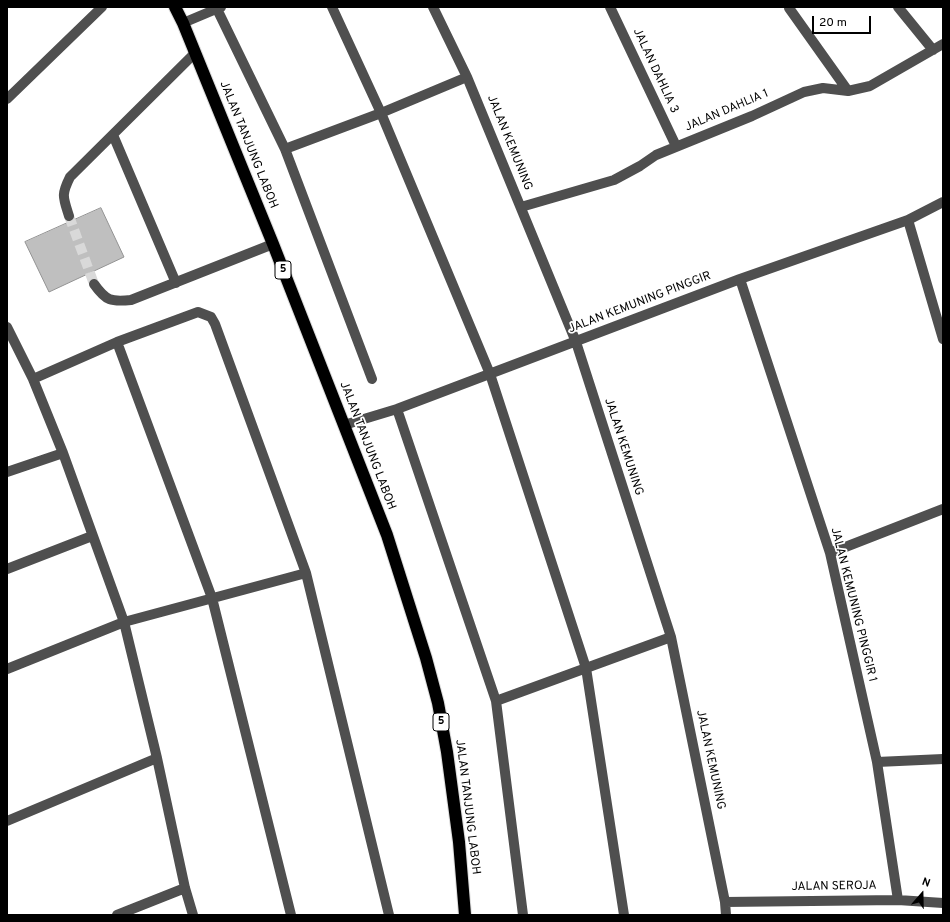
<!DOCTYPE html>
<style>
body{margin:0}
#map{position:relative;width:950px;height:922px;overflow:hidden;background:#fff;font-family:Overpass,sans-serif}
canvas{display:block}
.frame{position:absolute;inset:0;border:8px solid #000;pointer-events:none}
.north{position:absolute;left:902px;top:874px;width:40px;height:40px;-webkit-text-stroke:3px #fff;paint-order:stroke;rotate:20deg;font-size:11px;font-weight:700;line-height:16px;text-align:center;color:#000}
.north::after{content:'';display:block;margin:auto;width:14px;height:18px;background:#000;clip-path:polygon(50% 0,100% 100%,50% 72%,0 100%)}
.scale{position:absolute;left:812px;top:16px;width:59px;height:18px;box-sizing:border-box;border:2px solid #000;border-top:0;padding-left:5px;font-size:12px;line-height:14px;white-space:nowrap;color:#000;-webkit-text-stroke:3px #fff;paint-order:stroke}
</style>
<div id="map">
<canvas width="950" height="922"></canvas>
<div class="frame"></div>
<div class="north">N</div>
<div class="scale">20 m</div>
</div>
<script>
const g = document.querySelector('canvas').getContext('2d');
g.lineJoin = 'round';
function paint(path, color) { g.fillStyle = color; g.fill(path, 'evenodd'); }
function stroke(path, color, width, dash) { g.strokeStyle = color; g.lineWidth = width; g.lineCap = dash ? 'butt' : 'round'; g.setLineDash(dash || []); g.stroke(path); }
function drawText(font, color, halo, rows, align = 'center') {
  g.font = font + ' Overpass,sans-serif'; g.lineWidth = 3.5; g.setLineDash([]); g.textBaseline = 'middle'; g.strokeStyle = halo; g.fillStyle = color; for (const [text, x, y, turn = 0] of rows) {
    g.save(); g.translate(x, y); g.rotate((+turn || 0) * Math.PI / 180); g.textAlign = isNaN(turn) ? turn : align; if (halo) g.strokeText(text, 0, 0); g.fillText(text, 0, 0); g.restore();
  }
}
const building = new Path2D(`
 M 101,208 L 124,257 L 49,292 L 25,242 Z`);
paint(building, '#bfbfbf');
stroke(building, '#939393', 1);
stroke(new Path2D(`
 M 69,216 L 94,284`), '#d9d9d9', 10, [10, 5]);
const highway = new Path2D(`
 M 175,7 L 183,23 L 273,244 L 387,535 L 426,658 L 438,703 L 447,752 L 459,842 L 465,915`);
stroke(highway, '#dbdbdb', 14);
stroke(new Path2D(`
 M 216,7 L 285,149 L 372,379
 M 332,7 L 381,113 L 490,374 L 586,668 L 624,915
 M 433,7 L 467,77 L 576,342 L 671,637 L 725,902 L 726,915
 M 610,7 L 676,146
 M 898,7 L 933,50
 M 789,8 L 848,91
 M 183,23 L 221,7
 M 7,99 L 102,7
 M 113,135 L 176,283
 M 285,149 L 381,113 L 467,77
 M 521,207 L 614,180 L 640,166 L 656,155 L 752,116 L 804,92 L 823,88 L 848,91 L 870,86 L 943,44
 M 69,216 C 63,197 61,195 70,177 L 195,53
 M 908,220 L 943,339
 M 740,279 L 830,553 L 877,762 L 898,900
 M 94,284 C 106,301 111,302 131,300 L 273,244
 M 7,327 L 33,379 L 63,453 L 124,622 L 157,758 L 185,888 L 193,915
 M 117,342 L 212,598 L 291,915
 M 33,379 L 117,342 L 198,312 L 211,317 L 215,324 L 306,573 L 389,915
 M 397,409 L 496,701 L 523,915
 M 344,425 L 397,409 L 740,279 L 908,220 L 943,202
 M 7,472 L 63,453
 M 830,553 L 943,509
 M 7,569 L 92,536
 M 7,669 L 124,622 L 306,573
 M 496,701 L 671,637
 M 877,762 L 943,759
 M 7,821 L 157,758
 M 725,902 L 898,900 L 943,903
 M 117,915 L 185,888`), '#4f4f4f', 10);
stroke(highway, '#000', 12);
for (const [x, y, w] of [
 [283,270,16],
 [441,722,16]
]) { const box = new Path2D(); box.roundRect(x - w / 2, y - 9, w, 18, 3); g.fillStyle = '#fff'; g.fill(box); stroke(box, '#000', 1); }
drawText('bold 11px', '#000', null, [
 ["5",283,270],
 ["5",441,722]
]);
drawText('12px', '#000', '#fff', [
 ["JALAN DAHLIA 3",655,71,65],
 ["JALAN DAHLIA 1",727,111,-23],
 ["JALAN KEMUNING",509,143,68],
 ["JALAN TANJUNG LABOH",248,145,68],
 ["JALAN KEMUNING PINGGIR",640,303,-21],
 ["JALAN TANJUNG LABOH",367,446,69],
 ["JALAN KEMUNING",623,447,72],
 ["JALAN KEMUNING PINGGIR 1",853,605,76],
 ["JALAN KEMUNING",710,760,78],
 ["JALAN TANJUNG LABOH",467,807,83],
 ["JALAN SEROJA",834,887,-1]
]);
</script>
